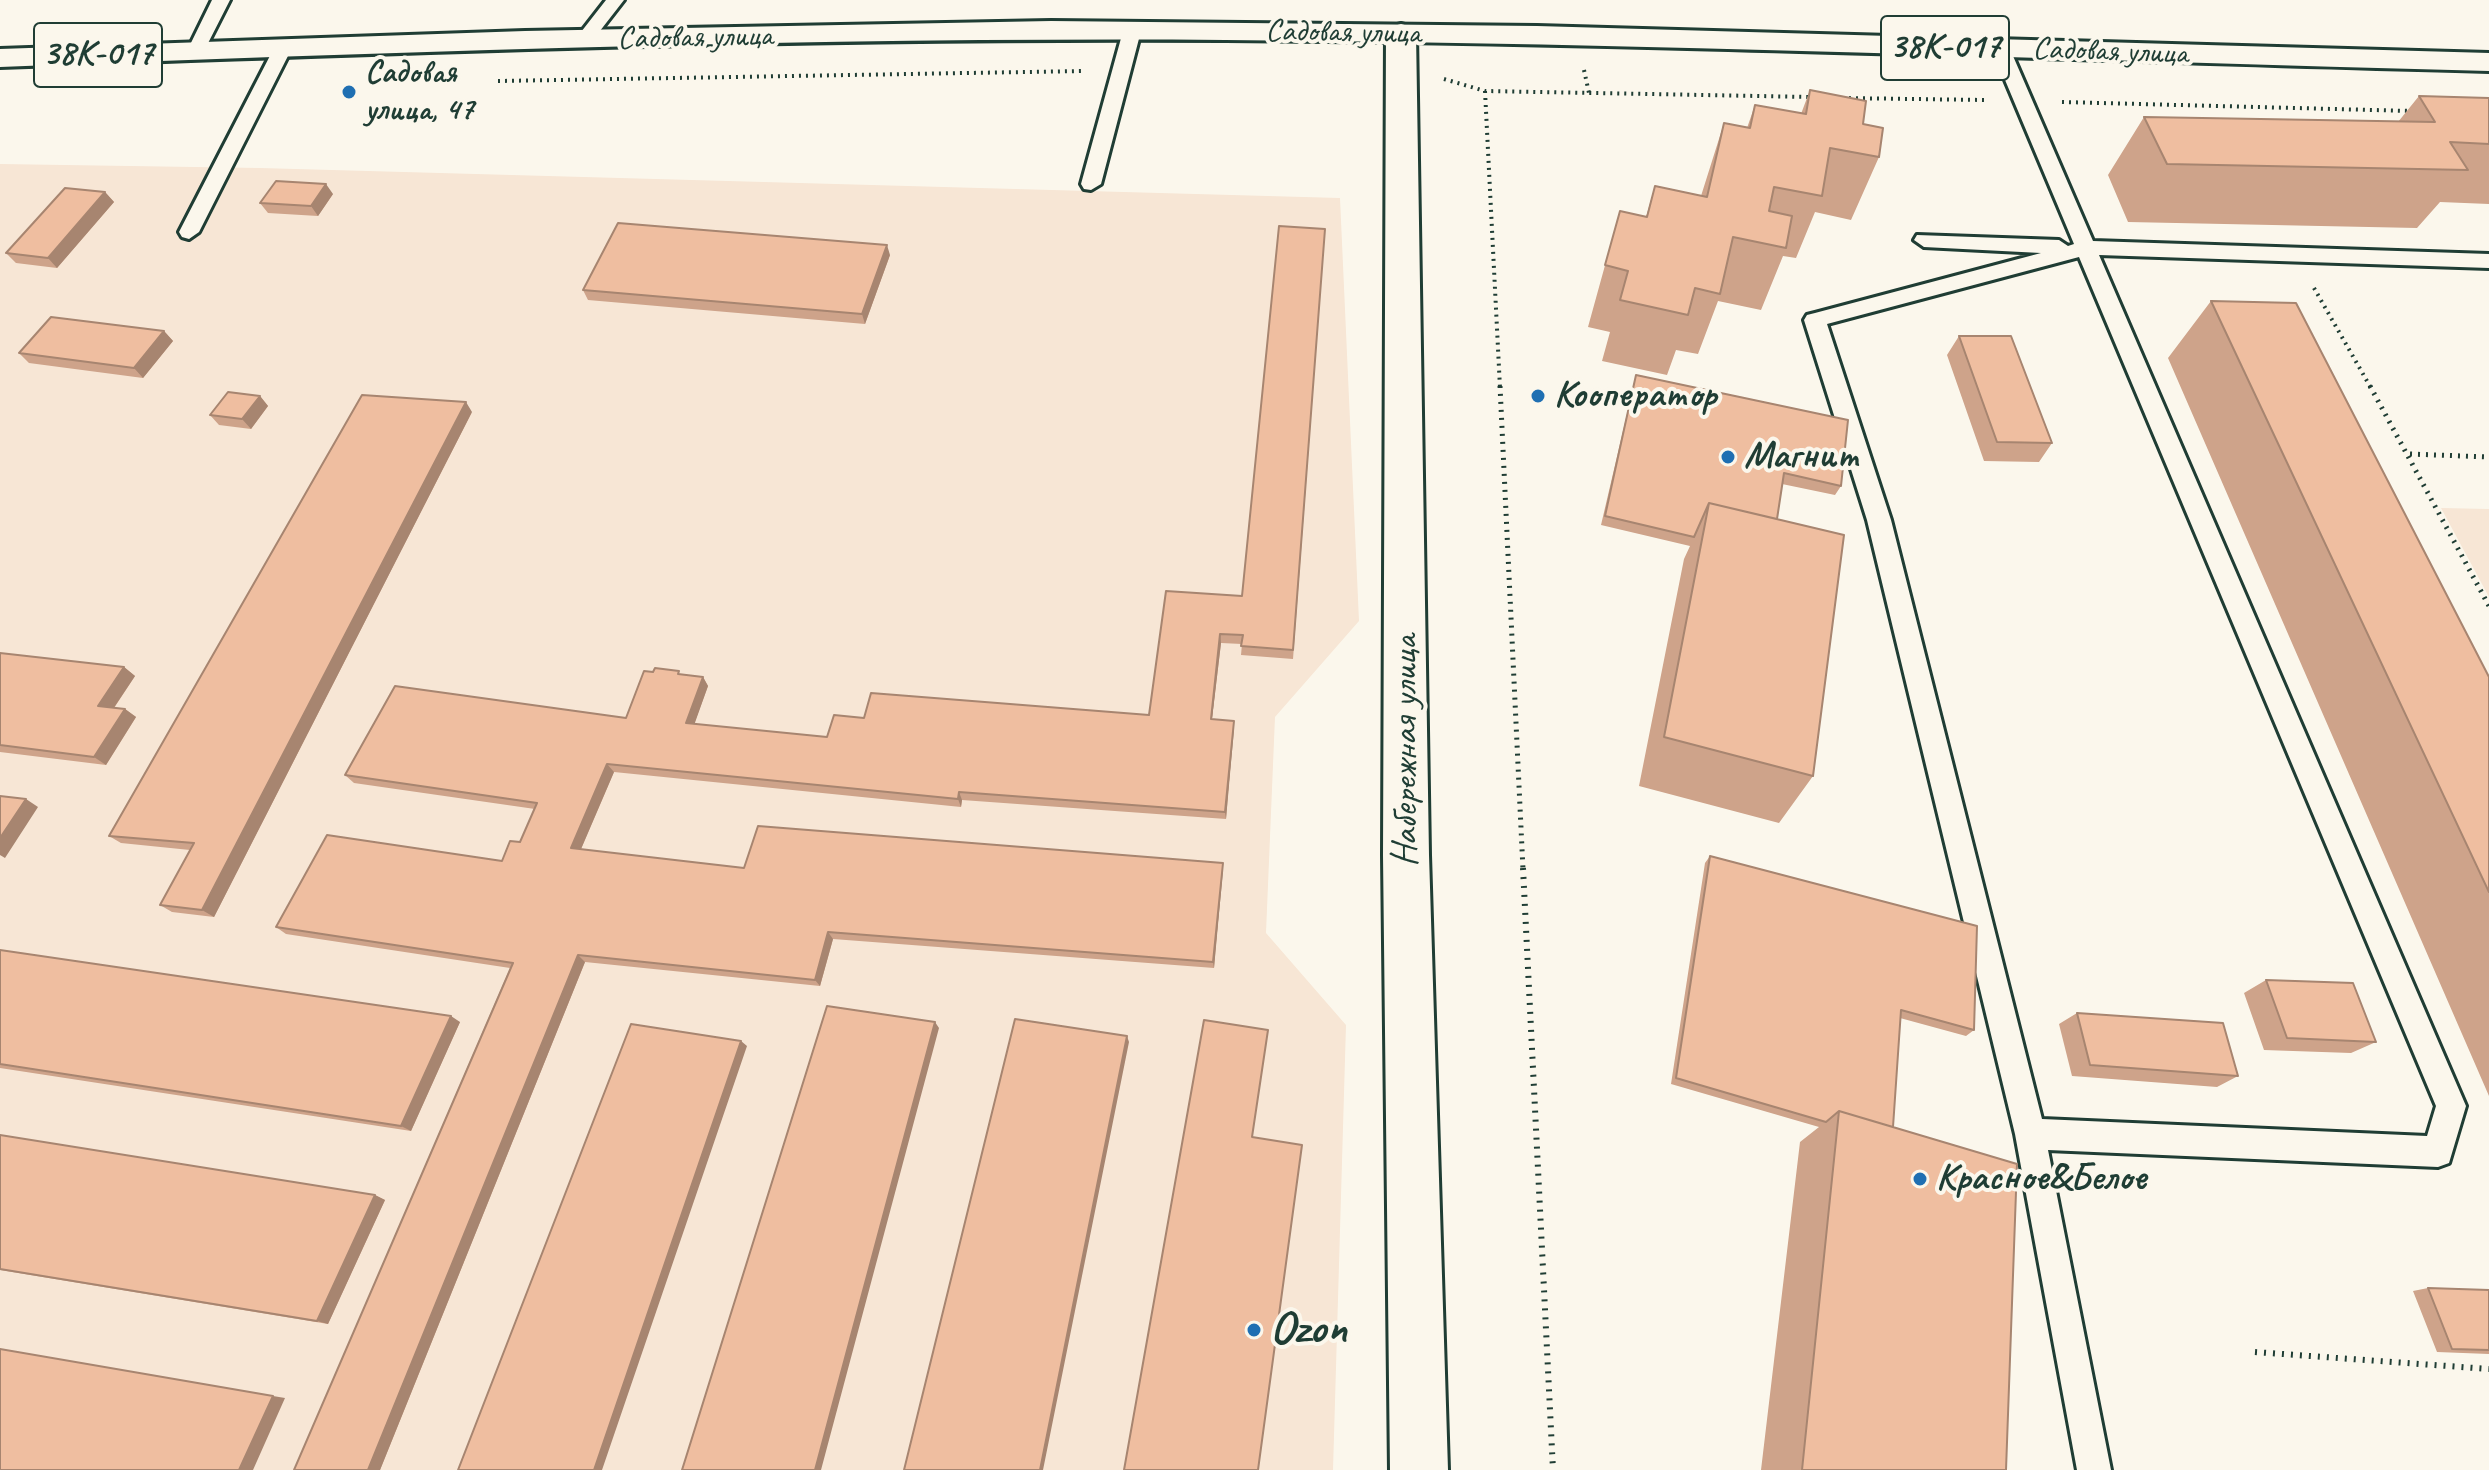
<!DOCTYPE html>
<meta charset="utf-8">
<style>
body{margin:0}
canvas{display:block;background:#fbf7ec}
</style>
<canvas width="2489" height="1470"></canvas>
<script>
const g = document.querySelector('canvas').getContext('2d');
g.lineJoin = 'round';
function paint(path, color) { g.fillStyle = color; g.fill(path, 'evenodd'); }
function stroke(path, color, width, dash) { g.strokeStyle = color; g.lineWidth = width; g.lineCap = dash ? 'butt' : 'round'; g.setLineDash(dash || []); g.stroke(path); }
function drawText(font, color, halo, rows, align = 'center') {
  g.font = font + ' Caveat,sans-serif'; g.lineWidth = 8; g.setLineDash([]); g.textBaseline = 'middle'; g.strokeStyle = halo; g.fillStyle = color; for (const [text, x, y, turn = 0] of rows) {
    g.save(); g.translate(x, y); g.rotate((+turn || 0) * Math.PI / 180); g.textAlign = isNaN(turn) ? turn : align; if (halo) g.strokeText(text, 0, 0); g.fillText(text, 0, 0); g.restore();
  }
}
paint(new Path2D(`
 M 0,164 L 260,168 L 1340,198 L 1359,621 L 1275,717 L 1266,933 L 1346,1025 L 1333,1470 L 0,1470 Z
 M 2441,508 L 2489,509 L 2489,597 Z`), '#f7e6d5');
const service = new Path2D(`
 M 212,0 L 230,0 L 202,55 L 190,55 L 187,51 Z
 M 606,0 L 624,0 L 589,45 L 577,45 L 574,41 Z
 M 1132,26 L 1141,31 L 1101,184 L 1091,190 L 1084,189 L 1081,184 L 1123,31 Z
 M 283,43 L 292,48 L 199,232 L 189,239 L 182,237 L 179,232 L 274,48 Z
 M 2001,43 L 2010,49 L 2093,241 L 2489,254 L 2489,268 L 2099,255 L 2466,1106 L 2449,1163 L 2438,1167 L 2048,1150 L 2111,1470 L 2077,1470 L 2015,1134 L 1867,520 L 1804,320 L 1807,315 L 1815,313 L 2041,253 L 1924,247 L 1914,240 L 1917,235 L 2059,240 L 2068,246 L 2074,244 L 1992,49 ZM 2079,257 L 2436,1106 L 2427,1136 L 2042,1119 L 1891,520 L 1827,324 Z`);
const secondary = new Path2D(`
 M 1401,24 L 1412,27 L 1416,33 L 1429,855 L 1448,1470 L 1390,1470 L 1383,855 L 1386,33 L 1390,27 Z`);
const primary = new Path2D(`
 M 1051,21 L 1537,26 L 2489,53 L 2489,71 C 2068,60 1647,43 1226,40 C 817,37 408,52 0,67 L 0,49 L 525,31 Z`);
stroke(service, '#1f3d34', 6);
stroke(secondary, '#1f3d34', 6);
stroke(primary, '#1f3d34', 6);
stroke(new Path2D(`
 M 1584,70 L 1589,93
 M 1444,79 L 1485,91 L 1812,97
 M 498,81 L 1084,71
 M 1485,91 L 1500,388
 M 1842,98 L 1984,100
 M 2062,102 L 2412,111
 M 2314,288 L 2371,388`), '#1f3d34', 4, [2, 5]);
stroke(new Path2D(`
 M 1500,386 L 1523,870
 M 2370,386 L 2489,606
 M 2410,454 L 2489,457`), '#1f3d34', 5, [2, 6]);
stroke(new Path2D(`
 M 1523,868 L 1553,1470
 M 2255,1352 L 2489,1369`), '#1f3d34', 6, [2, 7]);
paint(service, '#fbf7ec');
paint(secondary, '#fbf7ec');
paint(primary, '#fbf7ec');
paint(new Path2D(`
 M 1810,90 L 1863,124 L 1879,157 L 1851,220 L 1815,212 L 1796,258 L 1783,256 L 1761,310 L 1718,301 L 1698,354 L 1676,350 L 1667,375 L 1602,361 L 1610,332 L 1588,327 L 1620,211 L 1646,217 L 1655,186 L 1701,196 L 1724,123 L 1747,128 L 1755,105 L 1801,114 Z
 M 2419,96 L 2489,98 L 2489,204 L 2440,202 L 2417,228 L 2128,222 L 2108,175 L 2144,117 L 2398,122 Z
 M 105,192 L 114,202 L 57,268 L 16,263 L 6,253 Z
 M 333,194 L 318,216 L 268,213 L 260,203 Z
 M 1325,229 L 1293,659 L 1241,655 L 1242,644 L 1221,643 L 1212,719 L 1234,721 L 1226,819 L 962,800 L 961,807 L 614,772 L 581,849 L 744,868 L 1223,863 L 1214,968 L 833,939 L 820,986 L 585,962 L 380,1470 L 294,1470 L 510,968 L 286,934 L 276,927 L 502,861 L 520,842 L 535,809 L 354,783 L 345,775 L 626,718 L 682,675 L 703,677 L 708,686 L 694,724 L 827,737 L 864,718 L 1149,715 L 1242,596 Z
 M 890,255 L 865,324 L 588,300 L 583,290 Z
 M 2211,301 L 2489,677 L 2489,1096 L 2168,358 Z
 M 164,331 L 173,341 L 143,378 L 29,363 L 19,353 Z
 M 1959,336 L 2052,443 L 2039,462 L 1984,461 L 1947,355 Z
 M 1636,375 L 1841,486 L 1835,495 L 1782,484 L 1777,519 L 1813,776 L 1779,823 L 1639,786 L 1684,559 L 1690,546 L 1601,525 Z
 M 260,396 L 268,406 L 251,429 L 219,425 L 210,415 Z
 M 472,412 L 214,917 L 172,912 L 160,905 L 190,850 L 121,843 L 109,836 Z
 M 0,653 L 124,667 L 135,676 L 114,708 L 125,709 L 136,717 L 106,765 L 0,752 Z
 M 1710,856 L 1974,1030 L 1966,1036 L 1900,1018 L 1893,1127 L 2006,1470 L 1761,1470 L 1800,1142 L 1819,1127 L 1671,1084 L 1705,863 Z
 M 0,950 L 460,1022 L 411,1131 L 0,1068 Z
 M 2266,980 L 2376,1042 L 2351,1053 L 2264,1050 L 2244,993 Z
 M 2077,1013 L 2238,1076 L 2217,1087 L 2072,1076 L 2059,1024 Z
 M 0,1135 L 375,1195 L 385,1200 L 328,1324 L 0,1270 Z
 M 2428,1288 L 2489,1290 L 2489,1354 L 2437,1352 L 2413,1291 Z`), '#cea38a');
paint(new Path2D(`
 M 326,184 L 333,194 L 318,216 L 311,206 Z
 M 105,192 L 114,202 L 57,268 L 48,258 Z
 M 887,245 L 890,255 L 865,324 L 862,314 Z
 M 164,331 L 173,341 L 143,378 L 134,368 Z
 M 260,396 L 268,406 L 251,429 L 242,419 Z
 M 466,402 L 472,412 L 214,917 L 202,910 Z
 M 1220,634 L 1221,643 L 1211,727 L 1211,719 Z
 M 124,667 L 135,676 L 109,715 L 98,706 Z
 M 703,677 L 708,686 L 692,731 L 686,723 Z
 M 125,709 L 136,717 L 106,765 L 94,757 Z
 M 1234,721 L 1234,729 L 1226,819 L 1225,812 Z
 M 607,764 L 614,772 L 578,856 L 571,848 Z
 M 959,792 L 962,800 L 961,807 L 958,799 Z
 M 26,799 L 38,807 L 5,858 L 0,855 L 0,838 Z
 M 1223,863 L 1223,870 L 1214,968 L 1213,962 Z
 M 828,932 L 833,939 L 820,986 L 815,980 Z
 M 578,955 L 585,962 L 380,1470 L 368,1470 Z
 M 451,1016 L 460,1022 L 411,1131 L 401,1126 Z
 M 935,1022 L 939,1028 L 821,1470 L 815,1470 Z
 M 1127,1036 L 1129,1042 L 1043,1470 L 1040,1470 Z
 M 741,1041 L 747,1046 L 602,1470 L 594,1470 Z
 M 375,1195 L 385,1200 L 328,1324 L 317,1321 Z
 M 273,1396 L 285,1398 L 253,1470 L 239,1470 Z`), '#a78570');
const building = new Path2D(`
 M 1810,90 L 1866,101 L 1863,124 L 1883,128 L 1879,157 L 1830,148 L 1822,196 L 1774,187 L 1769,211 L 1792,216 L 1786,248 L 1733,237 L 1720,294 L 1695,288 L 1688,315 L 1620,300 L 1628,271 L 1605,265 L 1620,211 L 1647,217 L 1655,186 L 1707,197 L 1724,123 L 1750,128 L 1755,105 L 1806,114 Z
 M 2419,96 L 2489,98 L 2489,144 L 2450,142 L 2468,170 L 2167,164 L 2144,117 L 2435,122 Z
 M 276,181 L 326,184 L 311,206 L 260,203 Z
 M 65,188 L 105,192 L 48,258 L 6,253 Z
 M 618,223 L 887,245 L 862,314 L 583,290 Z
 M 1279,226 L 1325,229 L 1293,650 L 1241,646 L 1243,635 L 1220,634 L 1211,719 L 1234,721 L 1225,812 L 959,792 L 958,799 L 607,764 L 571,848 L 744,868 L 758,826 L 1223,863 L 1213,962 L 828,932 L 815,980 L 578,955 L 368,1470 L 294,1470 L 513,963 L 276,927 L 327,835 L 502,861 L 510,841 L 520,842 L 537,803 L 345,775 L 395,686 L 626,718 L 644,671 L 653,672 L 655,668 L 679,671 L 678,674 L 703,677 L 686,723 L 827,737 L 834,715 L 864,718 L 871,693 L 1149,715 L 1166,591 L 1242,596 Z
 M 2211,301 L 2296,303 L 2489,677 L 2489,892 Z
 M 51,317 L 164,331 L 134,368 L 19,353 Z
 M 1959,336 L 2011,336 L 2052,443 L 1997,442 Z
 M 1636,375 L 1848,420 L 1841,486 L 1784,473 L 1777,519 L 1709,503 L 1694,537 L 1605,516 Z
 M 228,392 L 260,396 L 242,419 L 210,415 Z
 M 362,395 L 466,402 L 202,910 L 160,905 L 194,843 L 109,836 Z
 M 1709,503 L 1844,535 L 1813,776 L 1664,737 Z
 M 0,653 L 124,667 L 98,706 L 125,709 L 94,757 L 0,745 Z
 M 0,796 L 26,799 L 0,838 Z
 M 1710,856 L 1977,926 L 1974,1030 L 1901,1010 L 1893,1127 L 1839,1111 L 1826,1122 L 1676,1078 Z
 M 0,950 L 451,1016 L 401,1126 L 0,1064 Z
 M 2266,980 L 2353,983 L 2376,1042 L 2287,1038 Z
 M 827,1006 L 935,1022 L 815,1470 L 682,1470 Z
 M 2077,1013 L 2223,1023 L 2238,1076 L 2090,1065 Z
 M 1015,1019 L 1127,1036 L 1040,1470 L 904,1470 Z
 M 1204,1020 L 1268,1030 L 1252,1137 L 1302,1145 L 1258,1470 L 1124,1470 Z
 M 631,1024 L 741,1041 L 594,1470 L 458,1470 Z
 M 1839,1111 L 2017,1164 L 2006,1470 L 1802,1470 Z
 M 0,1135 L 375,1195 L 317,1321 L 0,1269 Z
 M 2428,1288 L 2489,1290 L 2489,1350 L 2452,1349 Z
 M 0,1349 L 273,1396 L 239,1470 L 0,1470 Z`);
paint(building, '#efbea0');
stroke(building, '#a78570', 2);
for (const [x, y, r, color] of [
 [349,92,8,"#1f6fb2"],
 [1538,396,8,"#1f6fb2"],
 [1728,457,8,"#1f6fb2"],
 [1920,1179,8,"#1f6fb2"],
 [1254,1330,8,"#1f6fb2"]
]) { const dot = new Path2D(); dot.arc(x, y, r, 0, 2 * Math.PI); g.fillStyle = color; g.fill(dot); stroke(dot, '#fbf7ec', 3); }
drawText('32px', '#1f3d34', '#fbf7ec', [
 ["Садовая улица",1343,33,1],
 ["Садовая улица",695,38,-1],
 ["Садовая улица",2110,52,2]
]);
drawText('bold 32px', '#1f3d34', '#fbf7ec', [
 ["Садовая",365,74],
 ["улица, 47",365,111]
], 'left');
for (const [x, y, w] of [
 [1945,48,128],
 [98,55,128]
]) { const box = new Path2D(); box.roundRect(x - w / 2, y - 32, w, 64, 6); g.fillStyle = '#fbf7ec'; g.fill(box); stroke(box, '#1f3d34', 2); }
drawText('bold 36px', '#1f3d34', null, [
 ["38К-017",1945,48],
 ["38К-017",98,55]
]);
drawText('bold 38px', '#1f3d34', '#fbf7ec', [
 ["Кооператор",1554,396],
 ["Магнит",1744,457],
 ["Красное&Белое",1936,1179]
], 'left');
drawText('38px', '#1f3d34', '#fbf7ec', [
 ["Набережная улица",1406,751,-90]
]);
drawText('bold 46px', '#1f3d34', '#fbf7ec', [
 ["Ozon",1270,1330]
], 'left');
</script>
